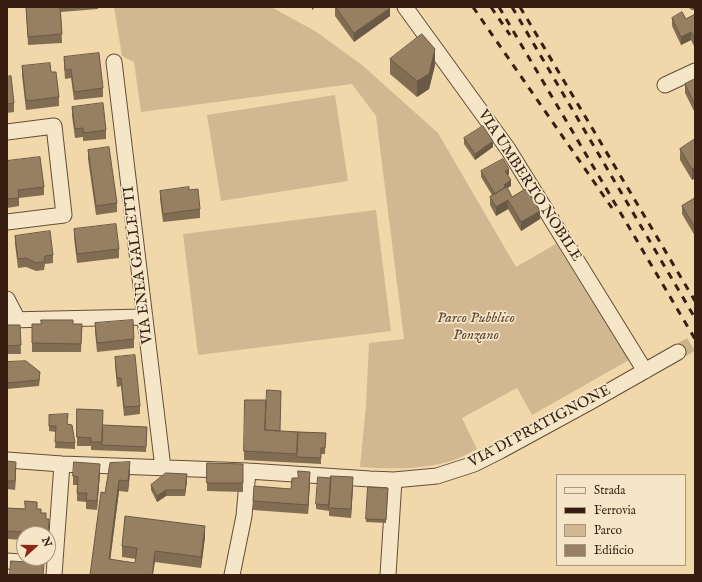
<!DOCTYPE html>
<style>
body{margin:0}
#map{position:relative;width:702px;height:582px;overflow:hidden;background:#f0d8ab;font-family:"IM FELL English",serif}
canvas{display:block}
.frame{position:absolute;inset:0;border:8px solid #371e11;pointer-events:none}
.legend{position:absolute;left:556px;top:474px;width:130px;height:92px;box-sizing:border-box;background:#f5e6c8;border:1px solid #a9967f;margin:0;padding:5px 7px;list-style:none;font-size:12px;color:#371e11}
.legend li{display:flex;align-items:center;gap:8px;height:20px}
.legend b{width:20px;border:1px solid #a9967f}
.north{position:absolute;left:16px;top:526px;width:40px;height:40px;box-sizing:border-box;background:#f5e6c8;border:1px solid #a9967f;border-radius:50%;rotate:69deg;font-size:11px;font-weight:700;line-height:16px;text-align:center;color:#371e11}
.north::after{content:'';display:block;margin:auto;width:14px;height:18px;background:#8f2418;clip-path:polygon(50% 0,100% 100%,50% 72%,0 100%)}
</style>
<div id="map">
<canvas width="702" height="582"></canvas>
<div class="frame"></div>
<ul class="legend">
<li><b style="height:5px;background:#f5e6c8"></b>Strada</li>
<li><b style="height:5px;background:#371e11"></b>Ferrovia</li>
<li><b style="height:11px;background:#d1b891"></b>Parco</li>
<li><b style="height:11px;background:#977f61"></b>Edificio</li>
</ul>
<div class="north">N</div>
</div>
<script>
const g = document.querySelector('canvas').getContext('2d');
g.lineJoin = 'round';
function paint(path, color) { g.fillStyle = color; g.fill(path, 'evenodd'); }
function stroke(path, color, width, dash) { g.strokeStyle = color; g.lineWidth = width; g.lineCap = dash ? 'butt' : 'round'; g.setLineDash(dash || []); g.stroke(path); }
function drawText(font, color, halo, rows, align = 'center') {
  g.font = font + ' "IM FELL English",serif'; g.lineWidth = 3.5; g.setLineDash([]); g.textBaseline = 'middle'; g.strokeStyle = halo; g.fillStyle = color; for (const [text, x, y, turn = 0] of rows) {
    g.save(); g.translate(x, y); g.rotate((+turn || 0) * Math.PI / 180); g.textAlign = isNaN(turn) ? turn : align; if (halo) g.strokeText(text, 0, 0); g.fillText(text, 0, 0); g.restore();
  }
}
paint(new Path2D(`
 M 114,7 L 271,7 L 315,31 L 362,65 L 438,133 L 516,267 L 556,244 L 629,360 L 532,415 L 517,388 L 462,418 L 477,449 C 469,453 462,457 454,460 C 424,470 392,469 360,467 L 366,405 L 369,343 L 404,339 L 376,116 L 352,84 L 141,112 L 134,62 L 122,56 Z
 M 335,95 L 348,181 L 221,201 L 207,115 Z
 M 376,210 L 391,331 L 198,355 L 183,234 Z`), '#d1b891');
stroke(new Path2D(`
 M 678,352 L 695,342`), '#cbb38c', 15, [15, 8]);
const minor = new Path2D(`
 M 405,7 L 508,149 L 645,371
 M 114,62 L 163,468
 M 665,85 L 695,71
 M 7,132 L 54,126 L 64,215 L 7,222
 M 7,299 L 18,320
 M 7,320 L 145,317
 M 7,460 L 62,464 L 248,471 L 370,479 L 394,480 L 437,476 L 474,464 L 500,451 L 590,402 L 678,352
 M 7,561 L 34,563
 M 54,575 L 62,464
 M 232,575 L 244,516 L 248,471
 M 388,575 L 394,480`);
stroke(minor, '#654c38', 17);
stroke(minor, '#f5e6c8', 15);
stroke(new Path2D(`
 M 473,7 L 612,208
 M 491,7 L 510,35
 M 499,7 L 695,339
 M 512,7 L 695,318
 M 520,7 L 695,301`), '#371e11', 3, [7, 7]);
paint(new Path2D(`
 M 41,7 L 98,7 L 98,9 L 61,12 L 62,43 L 28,45 L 26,8 Z
 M 335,7 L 390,16 L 354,42 L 335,16 Z
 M 687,7 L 695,7 L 695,9 L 692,10 Z
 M 695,14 L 695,48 L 691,40 L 681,45 L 672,26 L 672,18 L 686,19 Z
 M 64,57 L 103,88 L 103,97 L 74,100 L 71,78 L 65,79 L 64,65 Z
 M 390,59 L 435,65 L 429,89 L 417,97 L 390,74 Z
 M 22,66 L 51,72 L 59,97 L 59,106 L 26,110 L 22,75 Z
 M 7,77 L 14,103 L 14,112 L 7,113 Z
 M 695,79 L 695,113 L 685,93 L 685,84 Z
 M 72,107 L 106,130 L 106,139 L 83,141 L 83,137 L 75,138 L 72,116 Z
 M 464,138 L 493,147 L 475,160 L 464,144 Z
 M 695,139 L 695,178 L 692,180 L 680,160 L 680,149 Z
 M 88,150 L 117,203 L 117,212 L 96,215 L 88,159 Z
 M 7,161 L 44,187 L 44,195 L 19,198 L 19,206 L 7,208 Z
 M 481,171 L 509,174 L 508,175 L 511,186 L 507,188 L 512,197 L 540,219 L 521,231 L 508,209 L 496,216 L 490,205 L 490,197 L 492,195 L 481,177 Z
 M 189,190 L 200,209 L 200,218 L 163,222 L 160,199 L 160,191 Z
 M 695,198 L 695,236 L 682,214 L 682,206 Z
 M 74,229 L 119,249 L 119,258 L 77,263 L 74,238 Z
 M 15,236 L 53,255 L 53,263 L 45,264 L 44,270 L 36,271 L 26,267 L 18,268 L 15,244 Z
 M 95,323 L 134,339 L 134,348 L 97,352 L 95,332 Z
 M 32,324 L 82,324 L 81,352 L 32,352 Z
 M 7,325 L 20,325 L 21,354 L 7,354 Z
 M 115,357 L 140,406 L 140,414 L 124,416 L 121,386 L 117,387 L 115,365 Z
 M 7,362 L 40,378 L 39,386 L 7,389 Z
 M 266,400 L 280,431 L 326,433 L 325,454 L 321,454 L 321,464 L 244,460 L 244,451 Z
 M 49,415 L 68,424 L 75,443 L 75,449 L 55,448 L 56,432 L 49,431 Z
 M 103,425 L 147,427 L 146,452 L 91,450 L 91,446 L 77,446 L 77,437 Z
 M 7,461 L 16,470 L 15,490 L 7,489 Z
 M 110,463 L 130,473 L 128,492 L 119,491 L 110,559 L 135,563 L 136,559 L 122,557 L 122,546 L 205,537 L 201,568 L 155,562 L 90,575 L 105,493 Z
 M 207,463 L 243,464 L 243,492 L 207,491 Z
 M 100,473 L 97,510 L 86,509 L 86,502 L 77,501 L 77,485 L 73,485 L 73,476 Z
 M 187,480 L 185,496 L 166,496 L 157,502 L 151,490 L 151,485 Z
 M 310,481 L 308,514 L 253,510 L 253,501 L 291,489 Z
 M 353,486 L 351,518 L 329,516 L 329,511 L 316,509 L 316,504 Z
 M 368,487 L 388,488 L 386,523 L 366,522 Z
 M 7,508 L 37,509 L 46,519 L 49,527 L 48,542 L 48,534 L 24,534 L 24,540 L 7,539 Z`), '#826d53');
paint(new Path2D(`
 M 312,7 L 315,7 L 312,10 Z
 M 692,7 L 695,7 L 695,9 L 692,10 Z
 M 390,8 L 390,16 L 354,42 L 354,33 Z
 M 691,32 L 691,40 L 681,45 L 681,37 Z
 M 435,49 L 435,65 L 429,89 L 417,97 L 417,81 Z
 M 493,141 L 493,147 L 475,160 L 475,154 Z
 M 695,167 L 695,178 L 692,180 L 692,169 Z
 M 509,169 L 509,174 L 505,177 L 505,171 Z
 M 511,180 L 511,186 L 504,190 L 504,185 Z
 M 508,200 L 508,209 L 496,216 L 496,207 Z
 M 540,211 L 540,219 L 521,231 L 521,222 Z
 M 16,462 L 16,470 L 15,490 L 15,481 Z
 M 130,462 L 130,473 L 128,492 L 128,481 Z
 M 100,464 L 100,473 L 97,510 L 97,501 Z
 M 310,472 L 310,481 L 308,514 L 308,505 Z
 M 187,474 L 187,480 L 185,496 L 185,490 Z
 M 353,477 L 353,486 L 351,518 L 351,509 Z
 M 119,480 L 119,491 L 109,570 L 109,559 Z
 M 166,490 L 166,496 L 157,502 L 157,496 Z
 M 205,526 L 205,537 L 201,568 L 201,557 Z
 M 155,551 L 155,562 L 153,575 L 152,575 Z`), '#6a5944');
const building = new Path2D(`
 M 42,7 L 60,7 L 62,34 L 28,37 L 26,8 Z
 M 336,7 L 390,7 L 390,8 L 354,33 Z
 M 682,12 L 686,19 L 695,14 L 695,39 L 691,32 L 681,37 L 672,18 Z
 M 422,34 L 435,49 L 429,74 L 417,81 L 390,59 Z
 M 99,53 L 103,88 L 74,92 L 71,69 L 65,70 L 64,57 Z
 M 50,63 L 51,72 L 56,72 L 59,97 L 26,101 L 22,66 Z
 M 11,76 L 14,103 L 7,104 L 7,77 Z
 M 695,79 L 695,105 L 685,84 Z
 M 103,103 L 106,130 L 83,133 L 83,128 L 75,129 L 72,107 Z
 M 483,126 L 493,141 L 475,154 L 464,138 Z
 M 695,139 L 695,167 L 692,169 L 680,149 Z
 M 109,147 L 117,203 L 96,206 L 88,150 Z
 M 40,157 L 44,187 L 18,190 L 19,198 L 7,199 L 7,161 Z
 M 503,159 L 509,169 L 505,171 L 511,180 L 504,185 L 505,187 L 495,194 L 481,171 Z
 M 189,187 L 189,190 L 198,189 L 200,209 L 163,214 L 160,191 Z
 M 507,187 L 512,197 L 527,188 L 540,211 L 521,222 L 508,200 L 496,207 L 490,197 Z
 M 695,198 L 695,227 L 682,206 Z
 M 116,224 L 119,249 L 77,254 L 74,229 Z
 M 50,231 L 53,255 L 45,256 L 44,262 L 36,263 L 26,258 L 18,259 L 15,236 Z
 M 41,320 L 73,320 L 73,324 L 82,324 L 81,344 L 32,343 L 32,324 L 41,324 Z
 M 133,320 L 134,339 L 97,343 L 95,323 Z
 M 7,325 L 20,325 L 21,345 L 7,346 Z
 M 135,355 L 140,406 L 124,407 L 121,378 L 117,378 L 115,357 Z
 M 26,361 L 40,372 L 39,380 L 7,383 L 7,362 Z
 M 267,390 L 281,391 L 280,431 L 265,430 Z
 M 245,400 L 266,400 L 265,430 L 298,432 L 297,454 L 244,451 Z
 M 77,409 L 103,410 L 102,442 L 91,442 L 91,438 L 77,437 Z
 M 68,414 L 67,424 L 72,425 L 75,443 L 55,442 L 56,426 L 49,426 L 49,415 Z
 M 103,425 L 147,427 L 146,447 L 102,445 Z
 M 298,432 L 326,433 L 325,448 L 321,448 L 321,458 L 297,457 Z
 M 7,461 L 16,462 L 15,481 L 7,481 Z
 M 74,462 L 100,464 L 97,501 L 86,500 L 87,493 L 77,493 L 78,477 L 73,476 Z
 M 130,462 L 128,481 L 119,480 L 109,559 L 135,563 L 137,548 L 122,546 L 125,516 L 205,526 L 201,557 L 155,551 L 152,575 L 90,575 L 101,492 L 105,493 L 110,463 Z
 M 207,463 L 243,464 L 243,483 L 207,483 Z
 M 298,471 L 310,472 L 308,505 L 253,501 L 254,486 L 291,489 L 292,478 L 298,478 Z
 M 166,473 L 187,474 L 185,490 L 166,490 L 157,496 L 151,485 Z
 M 331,476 L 353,477 L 351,509 L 329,508 Z
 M 318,477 L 331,478 L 329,505 L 316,504 Z
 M 368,487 L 388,488 L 386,520 L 366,519 Z
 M 25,501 L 37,502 L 37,509 L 41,509 L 41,513 L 46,513 L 46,519 L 49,519 L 48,534 L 7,531 L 7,508 L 25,509 Z
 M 11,561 L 44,563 L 43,575 L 10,575 Z`);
paint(building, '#977f61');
stroke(building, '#6a5944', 1);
drawText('15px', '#371e11', '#f5e6c8', [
 ["VIA UMBERTO NOBILE",529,186,57],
 ["VIA ENEA GALLETTI",139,265,-97],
 ["VIA DI PRATIGNONE",540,427,-28]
]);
drawText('italic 15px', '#5e4431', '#f5e6c8', [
 ["Parco Pubblico",476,319],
 ["Ponzano",476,336]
]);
</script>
